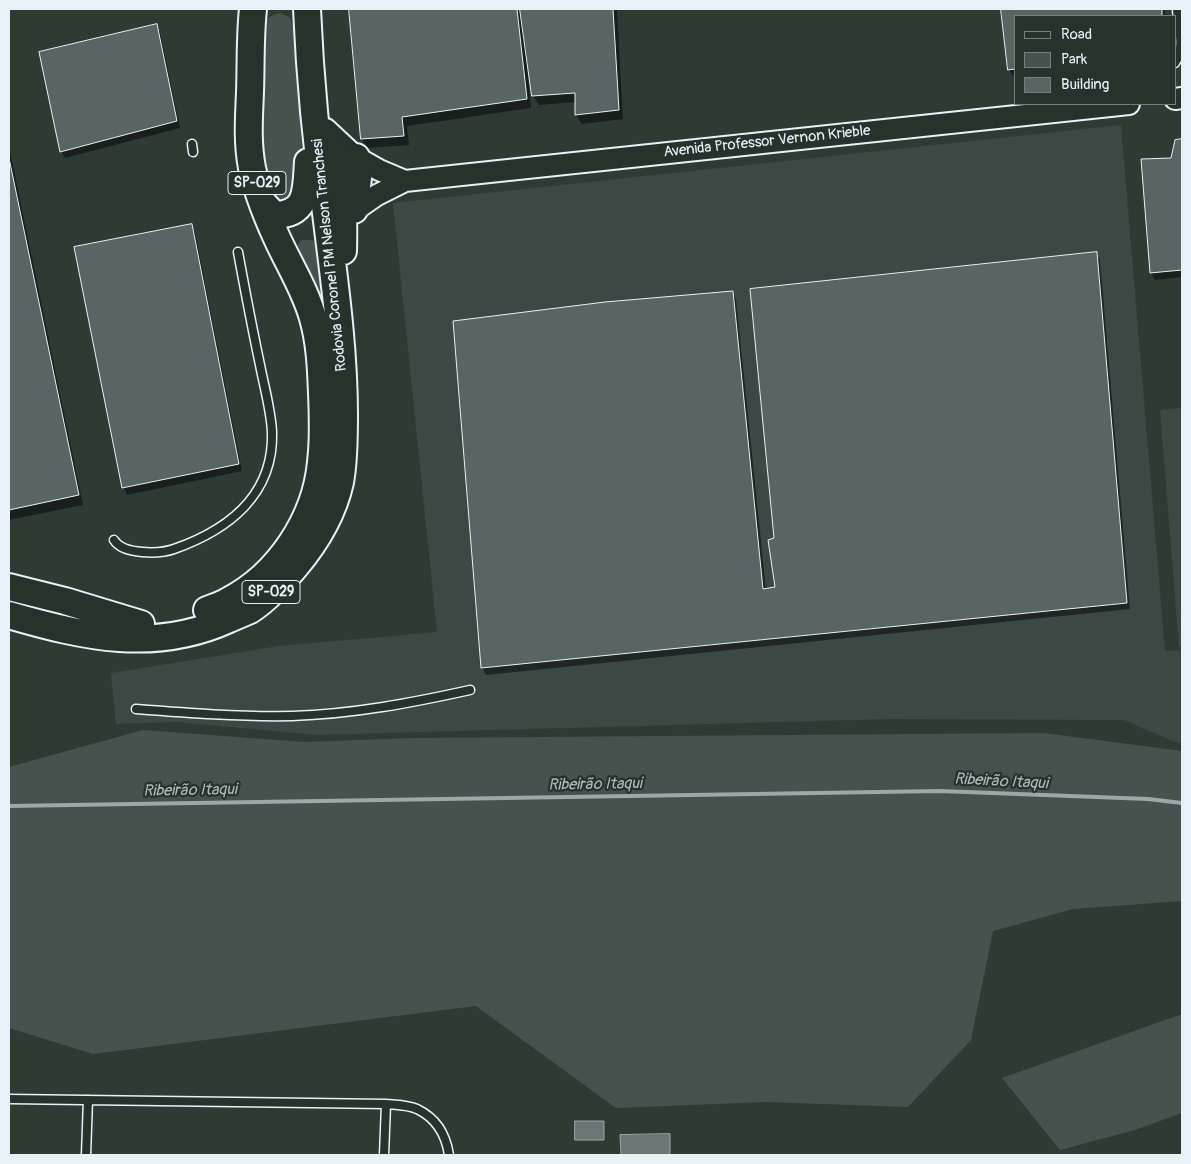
<!DOCTYPE html>
<meta charset="utf-8">
<style>
body{margin:0}
#map{position:relative;width:1191px;height:1164px;overflow:hidden;background:#2e3b35;font-family:Pangolin,sans-serif}
canvas{display:block}
.frame{position:absolute;inset:0;border:10px solid #e8f1f8;pointer-events:none}
.legend{position:absolute;left:1014px;top:15px;width:162px;height:90px;box-sizing:border-box;background:#26332d;border:1px solid #747f7e;margin:0;padding:6px 9px;list-style:none;font-size:15px;color:#e8f1f8}
.legend li{display:flex;align-items:center;gap:10px;height:25px}
.legend b{width:25px;border:1px solid #747f7e}
</style>
<div id="map">
<canvas width="1191" height="1164"></canvas>
<div class="frame"></div>
<ul class="legend">
<li><b style="height:6px;background:#26332d"></b>Road</li>
<li><b style="height:14px;background:#45524e"></b>Park</li>
<li><b style="height:14px;background:#596563"></b>Building</li>
</ul>
</div>
<script>
const g = document.querySelector('canvas').getContext('2d');
g.lineJoin = 'round';
function paint(path, color) { g.fillStyle = color; g.fill(path, 'evenodd'); }
function stroke(path, color, width, dash) { g.strokeStyle = color; g.lineWidth = width; g.lineCap = dash ? 'butt' : 'round'; g.setLineDash(dash || []); g.stroke(path); }
function drawText(font, color, halo, rows, align = 'center') {
  g.font = font + ' Pangolin,sans-serif'; g.lineWidth = 4.5; g.setLineDash([]); g.textBaseline = 'middle'; g.strokeStyle = halo; g.fillStyle = color; for (const [text, x, y, turn = 0] of rows) {
    g.save(); g.translate(x, y); g.rotate((+turn || 0) * Math.PI / 180); g.textAlign = isNaN(turn) ? turn : align; if (halo) g.strokeText(text, 0, 0); g.fillText(text, 0, 0); g.restore();
  }
}
paint(new Path2D(`
 M 1121,125 L 1165,651 L 1182,650 L 1182,743 L 1175,742 L 1124,720 L 891,719 L 317,735 L 176,722 L 116,724 L 111,673 L 279,646 L 437,632 L 393,203 Z
 M 1182,408 L 1182,646 L 1179,647 L 1160,410 Z`), '#3b4843');
paint(new Path2D(`
 M 281,13 L 290,18 L 296,36 L 302,155 L 293,196 L 286,201 L 276,200 L 269,193 L 266,183 L 259,123 L 265,21 L 273,15 Z
 M 302,240 L 312,240 L 320,247 L 331,333 L 297,251 L 298,244 Z
 M 143,730 L 304,742 L 411,738 L 1044,733 L 1182,751 L 1182,901 L 1073,909 L 993,931 L 971,1040 L 908,1107 L 766,1102 L 616,1108 L 476,1006 L 93,1054 L 9,1028 L 9,767 Z
 M 1182,1014 L 1182,1113 L 1135,1130 L 1060,1150 L 1002,1078 Z`), '#45524e');
const water = new Path2D(`
 M 575,1121 L 604,1121 L 604,1140 L 575,1140 Z
 M 670,1134 L 670,1155 L 621,1155 L 620,1135 Z`);
paint(water, '#6b7775');
stroke(water, '#9da8a9', 1);
paint(new Path2D(`
 M 350,9 L 617,9 L 623,119 L 582,124 L 576,115 L 576,102 L 539,105 L 533,96 L 529,65 L 527,65 L 531,108 L 407,126 L 409,145 L 367,148 L 362,139 Z
 M 1002,9 L 1164,9 L 1165,16 L 1015,16 L 1015,76 L 1013,76 L 1009,70 Z
 M 156,26 L 160,32 L 180,128 L 65,158 L 61,151 Z
 M 1182,140 L 1182,277 L 1155,280 L 1151,273 L 1142,161 L 1172,159 L 1176,141 Z
 M 9,146 L 83,505 L 9,520 Z
 M 191,225 L 195,232 L 242,471 L 127,495 L 124,488 L 75,248 Z
 M 1096,253 L 1100,260 L 1130,609 L 486,675 L 482,668 L 732,292 L 736,299 L 766,590 L 777,588 L 776,539 Z`), '#0007');
stroke(new Path2D(`
 M 9,806 L 940,791 L 1148,799 L 1182,803`), '#9da8a9', 4);
const building = new Path2D(`
 M 349,9 L 517,9 L 527,99 L 402,117 L 404,136 L 361,139 Z
 M 520,9 L 613,9 L 619,110 L 575,115 L 575,93 L 532,96 Z
 M 1001,9 L 1162,9 L 1162,16 L 1015,16 L 1015,69 L 1008,70 Z
 M 157,24 L 177,121 L 60,152 L 39,52 Z
 M 1182,139 L 1182,270 L 1150,273 L 1141,159 L 1171,158 L 1175,140 Z
 M 9,158 L 79,495 L 9,510 Z
 M 192,224 L 239,464 L 122,488 L 74,247 Z
 M 1097,252 L 1127,603 L 481,668 L 453,321 L 605,302 L 733,291 L 763,589 L 775,587 L 768,540 L 774,538 L 750,289 Z`);
paint(building, '#596563');
stroke(building, '#e8f1f8', 1);
const service = new Path2D(`
 M 1175,63 C 1185,48 1178,26 1177,9
 M 192,144 L 193,152
 M 114,540 C 123,555 160,554 174,549 C 228,530 274,495 272,432 C 271,410 264,386 260,365 C 252,327 245,290 238,252
 M 136,709 C 188,713 240,717 292,716 C 353,714 411,703 470,690
 M 9,1099 L 386,1104 L 384,1155
 M 386,1104 C 395,1105 408,1105 417,1109 C 436,1118 446,1135 449,1155
 M 86,1155 L 88,1100`);
const tertiary = new Path2D(`
 M 1175,99 L 1182,98
 M 326,129 L 356,157 L 379,170 L 405,181
 M 354,211 L 377,195 L 405,181 L 1129,104`);
const trunk = new Path2D(`
 M 330,142 C 343,177 344,213 343,251
 M 262,202 L 274,215 C 309,215 306,188 308,162
 M 354,210 L 359,170 L 356,157
 M 9,587 L 65,601 L 141,624
 M 207,610 C 214,607 222,605 228,601 C 279,575 316,518 321,462 C 324,439 323,416 322,393 C 321,368 320,342 313,318 C 305,289 288,263 276,236 C 266,214 257,191 252,168 C 247,142 249,117 250,92 C 251,64 250,36 253,9
 M 9,615 C 84,637 155,653 229,619 C 236,616 243,613 250,610 C 267,599 282,582 295,567 C 316,542 333,514 340,482 C 344,461 344,437 344,415 C 344,350 335,286 327,221 C 317,151 310,79 307,9`);
stroke(service, '#e8f1f8', 11);
stroke(tertiary, '#e8f1f8', 24);
stroke(trunk, '#e8f1f8', 30);
stroke(service, '#26332d', 8);
stroke(tertiary, '#26332d', 20);
stroke(trunk, '#26332d', 26);
for (const [x, y, w] of [
 [257,183,58],
 [271,592,58]
]) { const box = new Path2D(); box.roundRect(x - w / 2, y - 11.5, w, 23, 4); g.fillStyle = '#26332d'; g.fill(box); stroke(box, '#e8f1f8', 1); }
drawText('bold 14px', '#e8f1f8', null, [
 ["SP-029",257,183],
 ["SP-029",271,592]
]);
drawText('15px', '#e8f1f8', '#26332d', [
 ["Avenida Professor Vernon Krieble",767,142,-6],
 ["Rodovia Coronel PM Nelson Tranchesi",330,255,-96]
]);
drawText('italic 16px', '#b0babd', '#26332d', [
 ["Ribeirão Itaqui",1001,782,3],
 ["Ribeirão Itaqui",595,785,-1],
 ["Ribeirão Itaqui",190,791,-1]
]);
</script>
